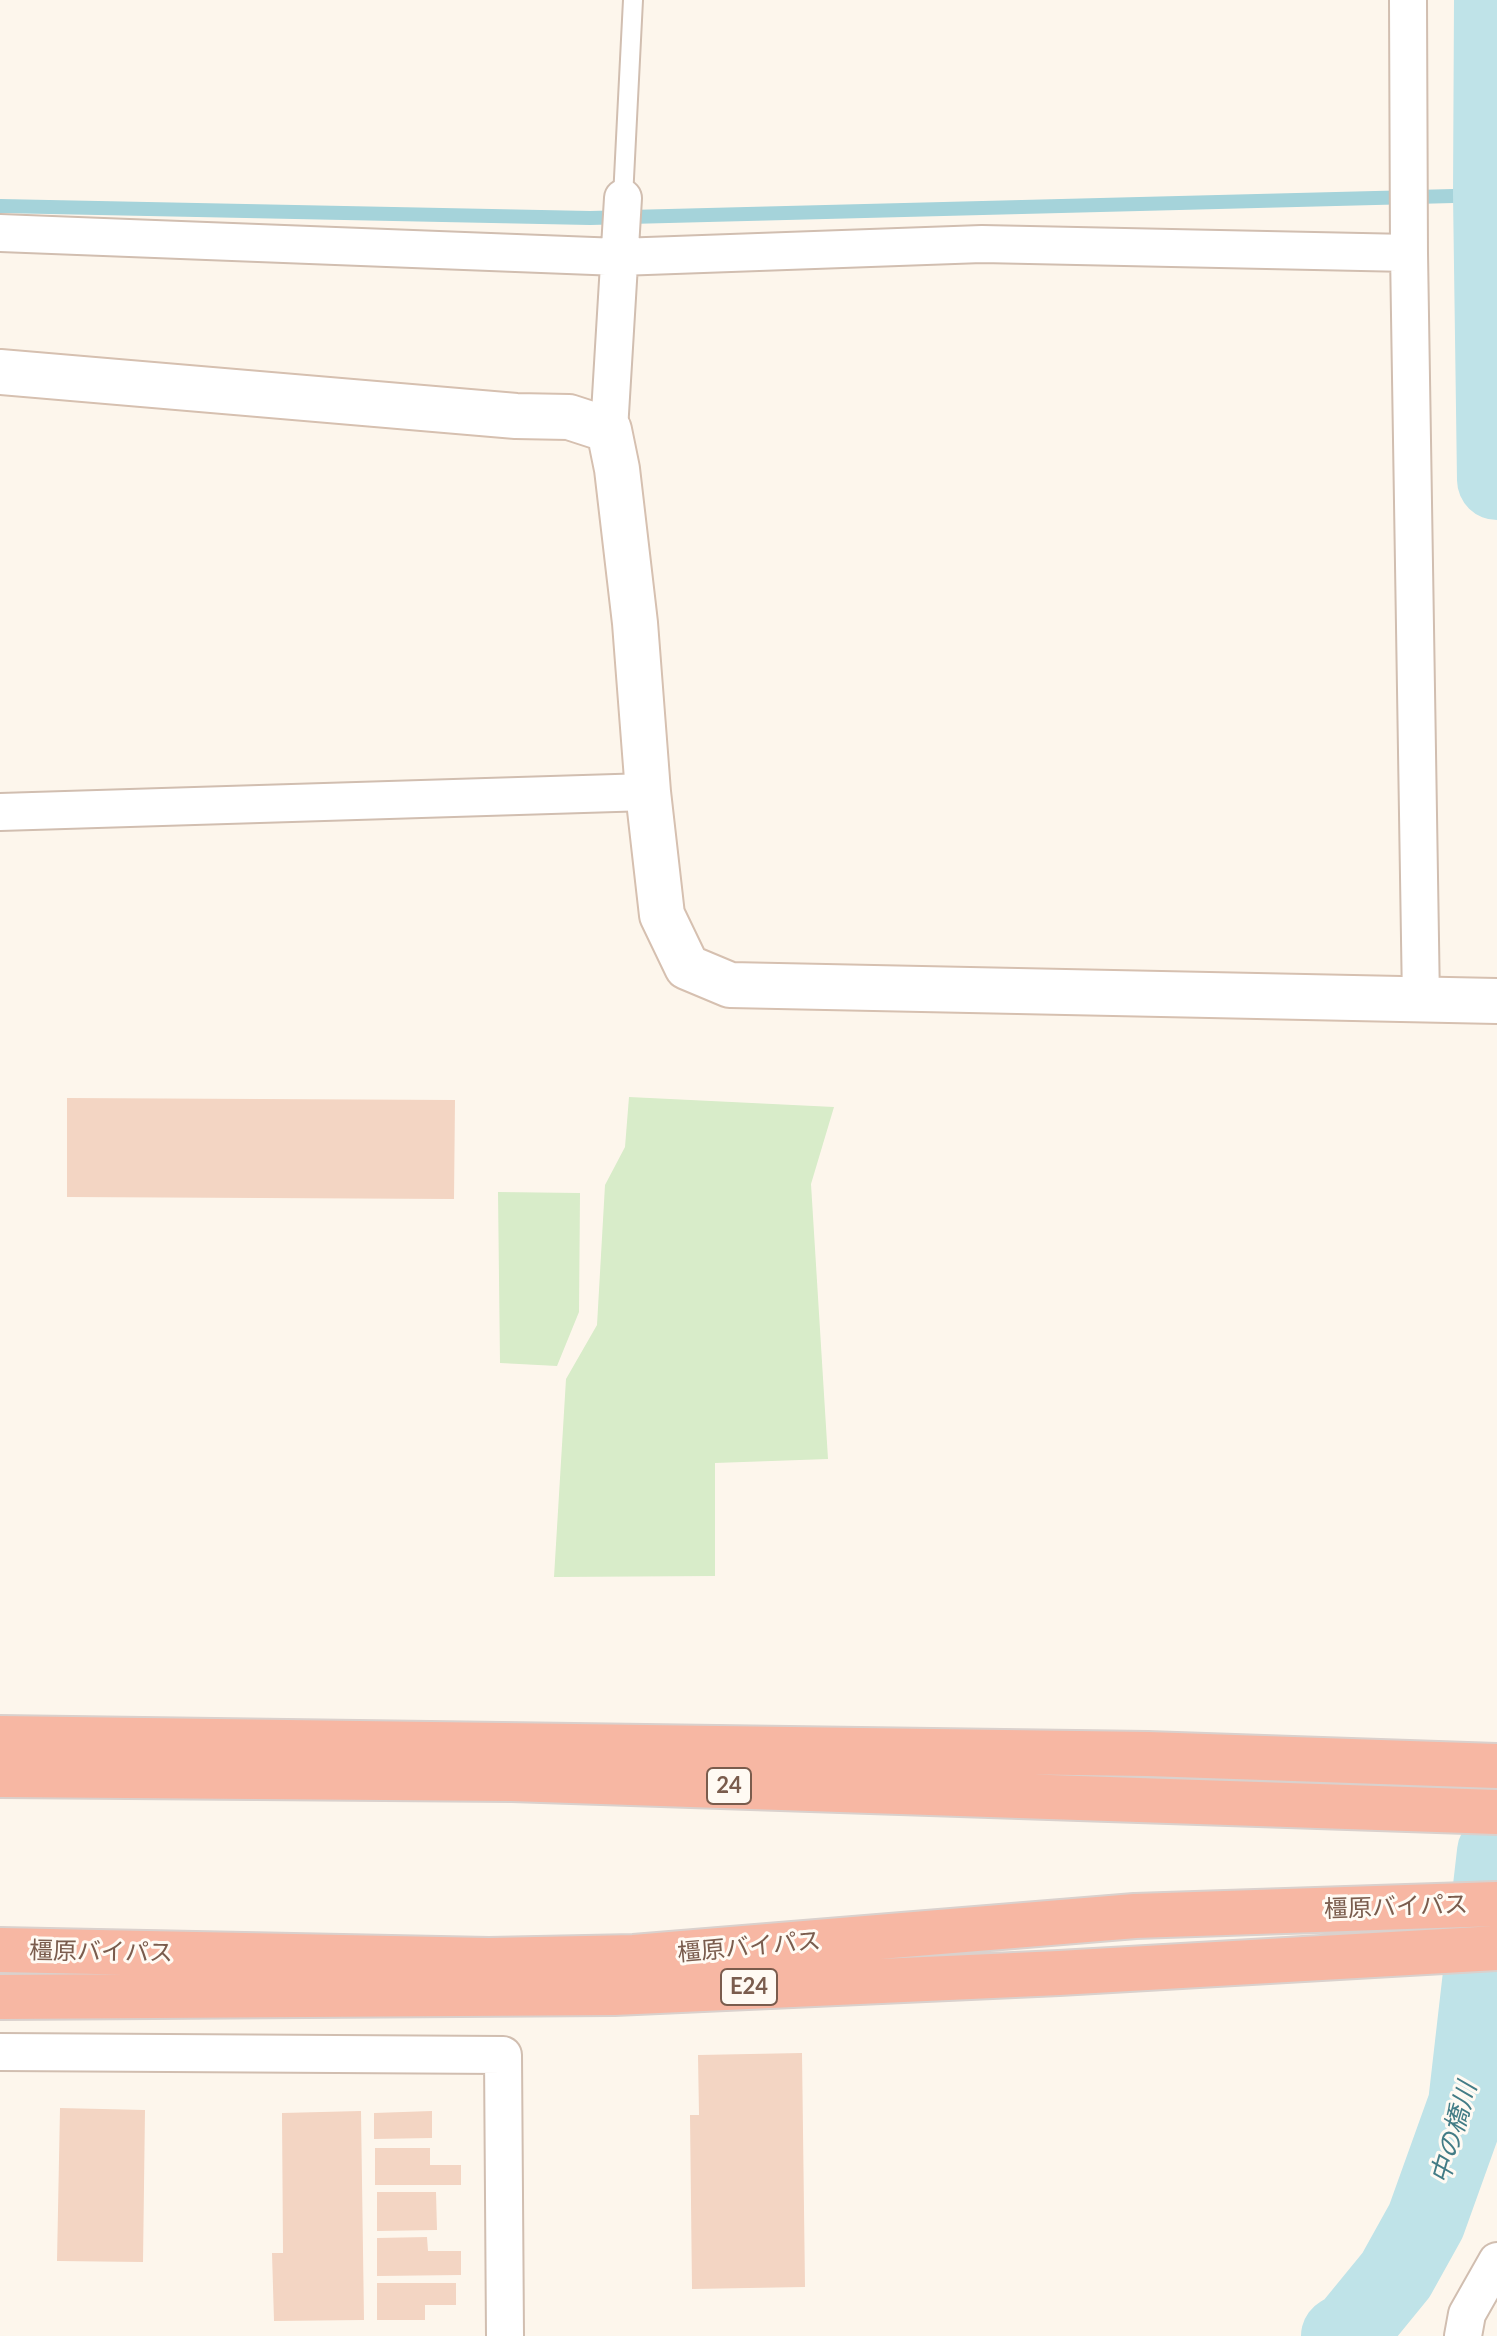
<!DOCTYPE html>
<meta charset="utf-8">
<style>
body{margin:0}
canvas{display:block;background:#fdf6ec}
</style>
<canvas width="1497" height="2336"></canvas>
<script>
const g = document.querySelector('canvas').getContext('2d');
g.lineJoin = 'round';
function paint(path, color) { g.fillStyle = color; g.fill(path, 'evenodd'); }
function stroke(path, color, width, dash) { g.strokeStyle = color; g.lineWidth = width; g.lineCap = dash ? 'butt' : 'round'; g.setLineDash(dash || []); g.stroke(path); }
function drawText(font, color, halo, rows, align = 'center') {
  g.font = font + ' Lato,"Noto Sans JP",sans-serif'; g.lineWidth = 6; g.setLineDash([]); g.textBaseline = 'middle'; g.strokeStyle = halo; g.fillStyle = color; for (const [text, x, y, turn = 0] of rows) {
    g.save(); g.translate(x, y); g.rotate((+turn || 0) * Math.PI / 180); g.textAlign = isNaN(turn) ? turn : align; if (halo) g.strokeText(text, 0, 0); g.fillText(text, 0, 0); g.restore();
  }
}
paint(new Path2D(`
 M 629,1097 L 834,1107 L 811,1184 L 828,1459 L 715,1463 L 715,1576 L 554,1577 L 566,1379 L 597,1325 L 605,1185 L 625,1147 Z
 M 498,1192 L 580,1193 L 579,1312 L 557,1366 L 500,1363 Z`), '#d8ecc9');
stroke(new Path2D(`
 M 0,206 L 590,218 L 1493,195`), '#a5d3da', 14);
stroke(new Path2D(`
 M 1494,0 L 1493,195 L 1497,480
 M 1341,2336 L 1351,2330 L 1396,2275 L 1426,2221 L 1468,2104 L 1497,1852`), '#bfe3e8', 80);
paint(new Path2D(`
 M 67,1098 L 455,1100 L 454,1199 L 67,1197 Z
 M 802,2053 L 805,2287 L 692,2289 L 690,2115 L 699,2115 L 698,2055 Z
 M 60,2108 L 145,2110 L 143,2262 L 57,2261 Z
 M 361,2111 L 364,2320 L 274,2321 L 272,2253 L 283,2253 L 282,2113 Z
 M 432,2111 L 432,2138 L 374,2139 L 374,2113 Z
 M 375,2148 L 430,2148 L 430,2165 L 461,2165 L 461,2185 L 375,2185 Z
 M 377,2192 L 436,2192 L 437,2230 L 377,2231 Z
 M 427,2237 L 428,2251 L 461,2251 L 461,2275 L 377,2276 L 377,2238 Z
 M 377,2283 L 456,2283 L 456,2305 L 425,2305 L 425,2320 L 377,2320 Z`), '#f3d5c3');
const lane = new Path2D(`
 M 623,198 L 633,0`);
const street = new Path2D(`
 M 1408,0 L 1409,253 L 1421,1001
 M 0,233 L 619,257 L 982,244 L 1409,253
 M 609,430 L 623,198
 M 0,812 L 648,792
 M 0,2052 L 503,2055 L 505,2336
 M 1463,2336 L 1467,2314 L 1497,2261`);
const secondary = new Path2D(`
 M 0,372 L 516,416 L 569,417 L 609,430 L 617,469 L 635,623 L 648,792 L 662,915 L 687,967 L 730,985 L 1497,1001`);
const highway = new Path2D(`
 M 0,1738 L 1148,1754 L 1497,1766
 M 0,1775 L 512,1779 L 1497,1812
 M 0,1950 L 489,1960 L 634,1957 L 1135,1916 L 1497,1904
 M 0,1997 L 614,1993 L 1059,1973 L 1497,1948`);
stroke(lane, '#d1beb0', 22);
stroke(street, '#d1beb0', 40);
stroke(secondary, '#d6c0b0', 48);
stroke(highway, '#dad1cd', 48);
stroke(lane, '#fff', 18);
stroke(street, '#fff', 36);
stroke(secondary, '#fff', 44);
stroke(highway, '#f7b7a3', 44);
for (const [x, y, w] of [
 [729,1786,44],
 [749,1987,56]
]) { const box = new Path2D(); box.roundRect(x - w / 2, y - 18, w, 36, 6); g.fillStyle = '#fffaf3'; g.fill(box); stroke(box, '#7a5c4d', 2); }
drawText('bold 22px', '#7a5c4d', null, [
 ["24",729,1786],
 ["E24",749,1987]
]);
drawText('24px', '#7a5c4d', '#fffaf3', [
 ["橿原バイパス",1396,1907,-2],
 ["橿原バイパス",749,1947,-5],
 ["橿原バイパス",101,1952,1]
]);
drawText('italic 26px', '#437c86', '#fffaf3', [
 ["中の橋川",1454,2133,-74]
]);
</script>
